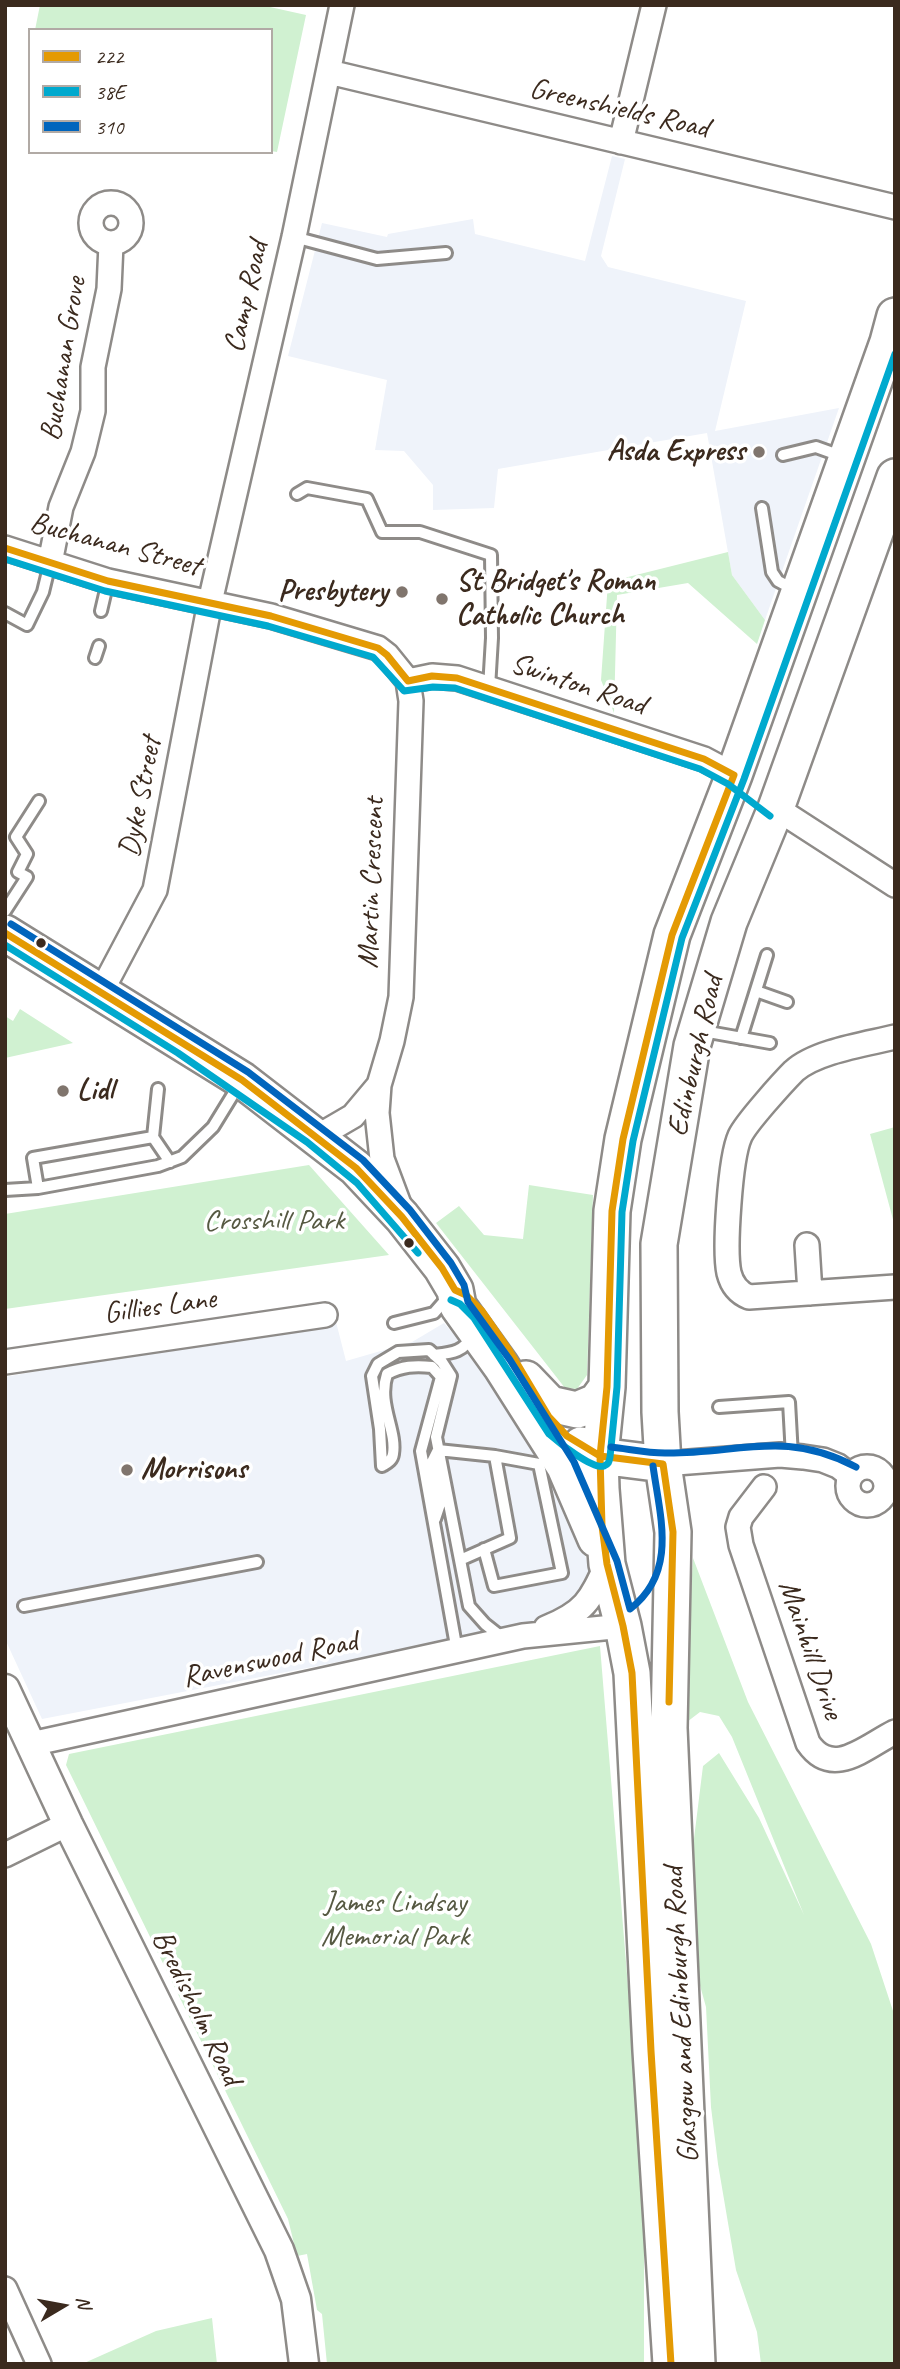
<!DOCTYPE html>
<style>
body{margin:0}
#map{position:relative;width:900px;height:2369px;overflow:hidden;background:#fff;font-family:Caveat,sans-serif}
canvas{display:block}
.frame{position:absolute;inset:0;border:7px solid #3b2a1e;pointer-events:none}
.legend{position:absolute;left:28px;top:28px;width:245px;height:126px;box-sizing:border-box;background:#fff;border:2px solid #b1aaa5;margin:0;padding:9px 12px;list-style:none;font-size:21px;color:#3b2a1e}
.legend li{display:flex;align-items:center;gap:14px;height:35px}
.legend b{width:35px;border:2px solid #b1aaa5}
.north{position:absolute;left:28px;top:2271px;width:70px;height:70px;-webkit-text-stroke:5px #fff;paint-order:stroke;rotate:80deg;font-size:19px;font-weight:700;line-height:28px;text-align:center;color:#3b2a1e}
.north::after{content:'';display:block;margin:auto;width:24px;height:32px;background:#3b2a1e;clip-path:polygon(50% 0,100% 100%,50% 72%,0 100%)}
</style>
<div id="map">
<canvas width="900" height="2369"></canvas>
<div class="frame"></div>
<ul class="legend">
<li><b style="height:9px;background:#e49a03"></b>222</li>
<li><b style="height:9px;background:#00a9ce"></b>38E</li>
<li><b style="height:9px;background:#0065bd"></b>310</li>
</ul>
<div class="north">N</div>
</div>
<script>
const g = document.querySelector('canvas').getContext('2d');
g.lineJoin = 'round';
function paint(path, color) { g.fillStyle = color; g.fill(path, 'evenodd'); }
function stroke(path, color, width, dash) { g.strokeStyle = color; g.lineWidth = width; g.lineCap = dash ? 'butt' : 'round'; g.setLineDash(dash || []); g.stroke(path); }
function drawText(font, color, halo, rows, align = 'center') {
  g.font = font + ' Caveat,sans-serif'; g.lineWidth = 7; g.setLineDash([]); g.textBaseline = 'middle'; g.strokeStyle = halo; g.fillStyle = color; for (const [text, x, y, turn = 0] of rows) {
    g.save(); g.translate(x, y); g.rotate((+turn || 0) * Math.PI / 180); g.textAlign = isNaN(turn) ? turn : align; if (halo) g.strokeText(text, 0, 0); g.fillText(text, 0, 0); g.restore();
  }
}
paint(new Path2D(`
 M 612,156 L 625,159 L 601,256 L 608,267 L 746,301 L 715,431 L 839,408 L 765,620 L 732,575 L 707,433 L 498,469 L 494,508 L 433,510 L 433,485 L 404,451 L 375,450 L 387,380 L 288,356 L 322,223 L 387,237 L 388,234 L 473,219 L 475,234 L 585,261 Z
 M 335,1318 L 346,1361 L 412,1342 L 444,1323 L 473,1356 L 567,1498 L 590,1571 L 570,1608 L 515,1628 L 42,1719 L 5,1639 L 5,1377 Z`), '#eff3fa');
paint(new Path2D(`
 M 40,5 L 261,5 L 306,15 L 277,152 L 271,151 L 271,30 L 35,30 Z
 M 728,552 L 732,575 L 765,620 L 757,644 L 688,583 L 617,595 L 614,713 L 601,680 L 608,582 Z
 M 20,1009 L 73,1043 L 5,1058 L 5,1016 L 13,1021 Z
 M 895,1127 L 895,1227 L 870,1134 Z
 M 309,1165 L 389,1255 L 5,1309 L 5,1214 Z
 M 529,1185 L 593,1195 L 587,1375 L 577,1389 L 565,1388 L 436,1223 L 459,1206 L 484,1235 L 523,1239 Z
 M 693,1558 L 748,1702 L 871,1944 L 895,2017 L 895,2364 L 761,2364 L 757,2332 L 736,2270 L 718,2164 L 711,2107 L 706,2007 L 691,1953 L 687,1895 L 703,1766 L 719,1753 L 759,1818 L 804,1915 L 732,1737 L 719,1716 L 700,1712 L 683,1725 Z
 M 600,1646 L 644,2181 L 644,2364 L 327,2364 L 322,2314 L 317,2310 L 307,2254 L 297,2256 L 288,2219 L 66,1765 L 69,1754 Z
 M 212,2318 L 217,2364 L 82,2364 L 156,2331 Z`), '#d0f1d1');
const service = new Path2D(`
 M 294,237 L 377,259 L 446,253
 M 783,455 L 816,447 L 841,456
 M 297,494 L 307,488 L 367,499 L 382,532 L 420,532 L 491,555 L 492,638 L 489,688
 M 762,508 L 772,572 L 778,581 L 793,589
 M 101,611 L 108,581
 M 5,613 L 27,625 L 43,592 L 50,563
 M 95,658 L 99,646
 M 5,911 L 27,877 L 18,872 L 27,854 L 16,837 L 39,801
 M 756,991 L 787,1002
 M 703,1031 L 770,1043
 M 741,1038 L 767,955
 M 158,1089 L 153,1137 L 33,1158 L 38,1188 L 158,1166 L 182,1157 L 213,1127 L 240,1083
 M 153,1137 L 170,1162
 M 5,1190 L 38,1188
 M 394,1323 L 434,1313 L 448,1297
 M 434,1355 C 451,1353 465,1352 472,1335
 M 719,1407 L 789,1402 L 792,1456
 M 382,1466 L 380,1429 L 372,1376 L 378,1364 L 398,1352 L 429,1350 L 442,1362 L 451,1376 L 436,1437 L 469,1606 L 485,1624 L 504,1639
 M 382,1466 C 387,1463 392,1461 393,1454 C 397,1430 377,1404 387,1374 C 402,1366 415,1365 432,1367 L 441,1377 L 421,1451 L 457,1651
 M 435,1519 L 440,1504 L 432,1462 L 438,1450 L 495,1456 L 510,1538 L 460,1560
 M 484,1549 L 494,1586 L 562,1573 L 539,1464 L 495,1456
 M 24,1606 L 257,1562`);
const minor = new Path2D(`
 M 329,72 L 895,207
 M 621,142 L 654,5
 M91 223a20 20 0 1 1 40 0a20 20 0 1 1-40 0Z
 M 5,548 L 108,581 L 271,616 L 378,648 L 387,655 L 408,681
 M 50,563 L 61,507 L 83,452 L 93,411 L 93,367 L 109,289 L 111,244
 M 408,681 L 432,676 L 457,678 L 704,759 L 734,775
 M 776,808 L 895,885
 M 101,992 L 155,890 L 210,602 L 294,237 L 342,5
 M 895,1037 C 867,1044 816,1051 794,1071 C 783,1082 746,1123 740,1136 C 730,1158 724,1250 729,1273 C 732,1285 739,1293 749,1297 L 895,1287
 M 317,1137 L 353,1116 L 379,1085
 M 400,1207 L 382,1159 L 377,1113 L 379,1085 L 392,1041 L 401,997 L 411,701 L 408,681
 M 807,1245 L 810,1293
 M 5,1362 L 325,1315
 M 663,1464 L 780,1455 L 803,1457 L 823,1460 L 838,1466 L 851,1476
 M848 1486a19 19 0 1 1 38 0a19 19 0 1 1-38 0Z
 M 764,1487 L 741,1517 L 738,1527 L 741,1545 L 808,1743 C 833,1779 865,1747 895,1732
 M 546,1628 C 585,1612 590,1601 607,1564
 M 31,1744 L 523,1636 L 623,1626
 M 5,1855 L 68,1824
 M 5,2289 L 39,2364`);
const tertiary = new Path2D(`
 M 5,1689 L 68,1824 L 279,2250 L 296,2299 L 304,2364`);
const primary = new Path2D(`
 M 5,933 L 242,1080 L 356,1168 L 402,1217 L 442,1268 L 455,1290 L 458,1306 L 501,1366 L 565,1467 L 596,1539
 M 526,1379 L 550,1404 L 577,1410 L 596,1402 L 607,1387
 M 581,1445 L 600,1456 L 663,1464
 M 671,2364 L 651,2051 L 632,1673 L 623,1626 L 607,1564 L 601,1489 L 600,1456 L 607,1387 L 612,1211 L 623,1139 L 672,935 L 734,775 L 888,342 L 895,316
 M 697,2364 L 669,1728 L 673,1532 L 663,1464 L 660,1412 L 659,1244 L 692,1046 L 729,922 L 776,808 L 895,477`);
stroke(service, '#8e8b88', 16);
stroke(minor, '#8e8b88', 28);
stroke(tertiary, '#8e8b88', 33);
stroke(primary, '#8e8b88', 40);
stroke(service, '#fff', 10);
stroke(minor, '#fff', 23);
stroke(tertiary, '#fff', 28);
stroke(primary, '#fff', 35);
stroke(new Path2D(`
 M 5,548 L 108,581 L 271,616 L 378,648 L 387,655 L 408,681 L 432,676 L 457,678 L 704,759 L 734,775 L 672,935 L 623,1139 L 612,1211 L 607,1387 L 600,1456 L 602,1526 L 607,1564 L 623,1626 L 632,1673 L 651,2051 L 671,2364
 M 5,933 L 242,1080 L 356,1168 L 402,1217 L 442,1268 L 455,1290 L 466,1295 L 482,1311 L 509,1350 L 549,1417 L 567,1436 L 600,1456 L 663,1464 L 673,1532 L 669,1702`), '#e49a03', 7);
stroke(new Path2D(`
 M 5,559 L 105,591 L 268,626 L 373,657 L 404,691 L 433,687 L 455,688 L 700,769 L 728,784 L 770,816
 M 5,945 L 178,1053 L 307,1142 L 357,1183 L 418,1253
 M 451,1300 L 460,1304 L 474,1318 L 549,1434 C 558,1442 593,1470 604,1466 C 609,1464 609,1462 610,1457 L 617,1387 L 622,1212 L 633,1141 L 682,938 L 744,779 L 895,354`), '#00a9ce', 7);
stroke(new Path2D(`
 M 11,924 L 248,1072 L 363,1160 L 410,1210 L 451,1263 L 464,1285 L 468,1302 L 510,1360 L 574,1462 L 617,1561 L 630,1609 C 678,1572 660,1517 653,1466
 M 611,1447 C 629,1449 647,1453 665,1453 C 738,1454 785,1429 856,1467`), '#0065bd', 7);
for (const [x, y, r, color] of [
 [759,452,7,"#80756d"],
 [402,592,7,"#80756d"],
 [442,599,7,"#80756d"],
 [41,943,6,"#3b2a1e"],
 [63,1091,7,"#80756d"],
 [409,1243,6,"#3b2a1e"],
 [127,1470,7,"#80756d"]
]) { const dot = new Path2D(); dot.arc(x, y, r, 0, 2 * Math.PI); g.fillStyle = color; g.fill(dot); stroke(dot, '#fff', 2.5); }
drawText('30px', '#3b2a1e', '#fff', [
 ["Greenshields Road",619,109,13],
 ["Camp Road",247,297,-77],
 ["Buchanan Grove",64,359,-81],
 ["Buchanan Street",115,545,15],
 ["Swinton Road",578,685,18],
 ["Dyke Street",141,797,-79],
 ["Martin Crescent",372,883,-88],
 ["Edinburgh Road",696,1056,-77],
 ["Gillies Lane",160,1307,-8],
 ["Mainhill Drive",810,1650,71],
 ["Ravenswood Road",270,1660,-12],
 ["Bredisholm Road",196,2008,64],
 ["Glasgow and Edinburgh Road",682,2015,-93]
]);
drawText('bold 30px', '#3b2a1e', '#fff', [
 ["Asda Express",745,452,"right"],
 ["St Bridget's Roman",456,582],
 ["Catholic Church",456,616],
 ["Presbytery",388,592,"right"],
 ["Lidl",77,1091],
 ["Morrisons",141,1470]
], 'left');
drawText('30px', '#565942', '#fff', [
 ["Crosshill Park",274,1221],
 ["James Lindsay",395,1903],
 ["Memorial Park",395,1937]
]);
</script>
